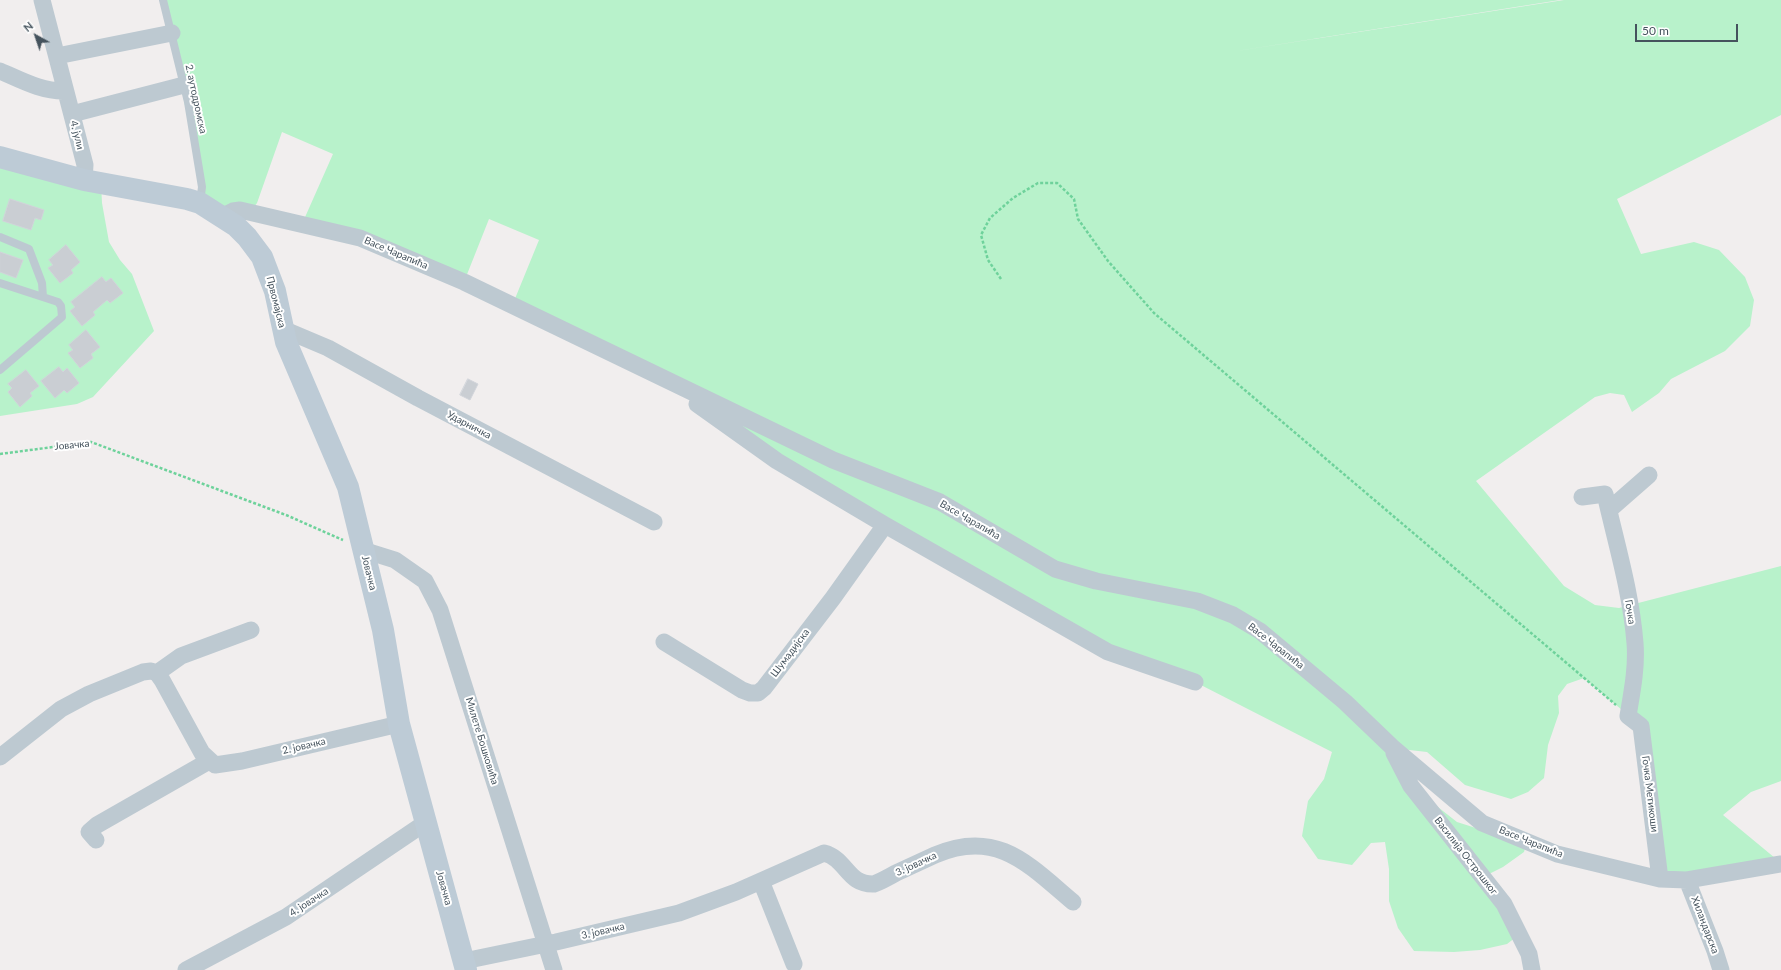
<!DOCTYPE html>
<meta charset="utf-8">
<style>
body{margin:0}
#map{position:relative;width:1781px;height:970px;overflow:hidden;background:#f1eeee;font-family:Lato,sans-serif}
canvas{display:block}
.north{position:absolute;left:16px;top:16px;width:40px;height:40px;-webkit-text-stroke:3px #fff;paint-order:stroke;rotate:320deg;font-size:11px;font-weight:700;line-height:16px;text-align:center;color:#45535d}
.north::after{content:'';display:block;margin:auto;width:14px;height:18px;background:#45535d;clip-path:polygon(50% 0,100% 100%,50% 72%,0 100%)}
.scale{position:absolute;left:1635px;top:24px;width:103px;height:18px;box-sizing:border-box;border:2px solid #45535d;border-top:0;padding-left:5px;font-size:12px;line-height:14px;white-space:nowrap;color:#45535d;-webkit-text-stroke:3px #fff;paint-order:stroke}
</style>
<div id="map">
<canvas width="1781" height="970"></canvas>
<div class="north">N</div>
<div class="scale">50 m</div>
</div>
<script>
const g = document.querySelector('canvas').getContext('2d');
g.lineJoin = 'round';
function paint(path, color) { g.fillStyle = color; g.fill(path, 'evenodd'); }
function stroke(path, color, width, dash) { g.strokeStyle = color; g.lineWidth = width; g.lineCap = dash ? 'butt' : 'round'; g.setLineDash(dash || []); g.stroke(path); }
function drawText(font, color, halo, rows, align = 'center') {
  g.font = font + ' Lato,sans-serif'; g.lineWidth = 4; g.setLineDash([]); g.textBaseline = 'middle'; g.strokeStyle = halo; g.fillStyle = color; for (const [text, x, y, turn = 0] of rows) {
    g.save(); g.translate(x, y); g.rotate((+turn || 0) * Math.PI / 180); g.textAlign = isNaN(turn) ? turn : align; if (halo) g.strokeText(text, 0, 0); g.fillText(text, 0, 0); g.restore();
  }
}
paint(new Path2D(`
 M 163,0 L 1560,0 L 1224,53 L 1564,0 L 1781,0 L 1781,115 L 1617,199 L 1641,254 L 1694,242 L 1719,250 L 1745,277 L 1754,300 L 1750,326 L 1725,351 L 1671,379 L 1659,393 L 1632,412 L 1624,395 L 1610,393 L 1595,397 L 1476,481 L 1564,586 L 1595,605 L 1619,608 L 1781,566 L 1781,781 L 1751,792 L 1723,815 L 1775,858 L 1660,879 L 1641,726 L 1584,678 L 1567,684 L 1558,696 L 1559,713 L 1548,745 L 1544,778 L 1528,792 L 1511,799 L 1465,785 L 1427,752 L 1392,748 L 1411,786 L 1457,822 L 1526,844 L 1524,852 L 1503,867 L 1483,877 L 1520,934 L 1507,944 L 1480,950 L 1454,952 L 1414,951 L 1398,928 L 1389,901 L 1389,869 L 1385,842 L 1371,843 L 1352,865 L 1318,859 L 1302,836 L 1308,801 L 1324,779 L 1332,752 L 1195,682 L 1108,652 L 885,525 L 658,376 L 512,306 L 539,240 L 489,219 L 464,282 L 302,224 L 333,154 L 282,132 L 257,203 L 251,211 L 200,203 L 202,187 Z
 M 0,157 L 101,183 L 102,203 L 109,242 L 120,260 L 132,274 L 154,331 L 93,397 L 77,404 L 0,416 Z`), '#b8f2cb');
const building = new Path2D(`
 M 10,199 L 44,210 L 41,220 L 35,218 L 31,230 L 3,221 Z
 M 66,245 L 80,262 L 71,270 L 73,273 L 60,283 L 48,268 L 53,265 L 49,260 Z
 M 0,252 L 23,260 L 16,278 L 0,272 Z
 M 102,277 L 106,282 L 111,278 L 123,293 L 110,303 L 107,300 L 93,312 L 95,315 L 82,326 L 70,311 L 75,307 L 71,302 Z
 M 86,330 L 100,347 L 91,354 L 93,358 L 80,368 L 68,353 L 73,350 L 69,345 Z
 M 59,367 L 63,372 L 67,368 L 79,383 L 67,393 L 64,390 L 55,398 L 41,381 Z
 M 26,370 L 39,386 L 30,393 L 32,396 L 20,407 L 8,392 L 12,388 L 8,384 Z
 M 468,379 L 478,384 L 470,400 L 460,395 Z`);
paint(building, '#caced3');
stroke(building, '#d1d4da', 1);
stroke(new Path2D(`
 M 1001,279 L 988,260 L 981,235 L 990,218 L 1013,198 L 1038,183 L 1057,183 L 1074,199 L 1078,219 L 1108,261 L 1154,313 L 1616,705
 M 0,454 L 91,442 L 286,515 L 343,540`), '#6ed29b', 2.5, [3, 2]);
stroke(new Path2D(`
 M 163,0 L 188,102 L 202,187 L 200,202
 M 0,237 L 29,249 L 42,283 L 43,297
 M 0,283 L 58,302 L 61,306 L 62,317 L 0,370`), '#bdc9d1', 8);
stroke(new Path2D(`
 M 42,0 L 85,165 L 84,180
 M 57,56 L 172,33
 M 0,71 C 21,80 42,92 66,91
 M 72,114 L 184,85
 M 223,216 L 233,211 L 240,210 L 360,238 L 464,282 L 833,460 L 940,502 L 1055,569 L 1096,581 L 1197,601 L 1233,615 L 1260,631 L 1345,702 L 1392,747 L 1482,823 L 1557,854 L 1660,879 L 1687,880 L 1781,864
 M 283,329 L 328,348 L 418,398 L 654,522
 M 697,404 L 777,461 L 885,525 L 1108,652 L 1195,682
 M 1582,497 L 1605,494 C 1616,543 1631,592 1635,643 C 1637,667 1632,692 1628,716 L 1641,726 L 1660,879
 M 1609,510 L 1649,475
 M 363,550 L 395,560 L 425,581 L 440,610 L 554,970
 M 664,642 L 742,690 L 750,693 L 758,693 L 764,688 L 833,598 L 885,525
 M 157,673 L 181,656 L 251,630
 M 1394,753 L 1411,786 L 1504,904 L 1529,954 L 1532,970
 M 0,757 L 61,709 L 89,694 L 143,672 L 151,671 L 157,673 L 162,680 L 202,753 L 215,765 L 242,761 L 399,724
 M 96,840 L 89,832 L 97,825 L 209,761
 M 1687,880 L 1715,951 L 1721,970
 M 761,881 L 794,964
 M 464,961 L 556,942 L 679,913 L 736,892 L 824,853 C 847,859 847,885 874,884 C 882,881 889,877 896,873 C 909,867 922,861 935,855 C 997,828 1029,865 1073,902
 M 186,970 L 286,917 L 425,823`), '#bdc9d1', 17);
stroke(new Path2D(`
 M 0,157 L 84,180 L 187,199 L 200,203 L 236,226 L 247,237 L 262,257 L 275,291 L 286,342 L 348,487 L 383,630 L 399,724 L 466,970`), '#bdcbd6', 22);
drawText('10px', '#45535d', '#fff', [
 ["2. аутодромска",196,99,78],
 ["4. јули",77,135,76],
 ["Васе Чарапића",396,253,23],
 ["Првомајска",276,302,76],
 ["Ударничка",469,425,28],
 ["Јовачка",72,445,-5],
 ["Васе Чарапића",970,520,30],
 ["Јовачка",369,573,76],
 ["Гочка",1630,612,81],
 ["Васе Чарапића",1276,646,38],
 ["Шумадијска",790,653,-53],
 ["Милете Бошковића",482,741,73],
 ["2. јовачка",304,746,-13],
 ["Гочка Метикоши",1650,794,83],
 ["Васе Чарапића",1531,842,22],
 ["Василија Острошког",1466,856,52],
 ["3. јовачка",916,864,-25],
 ["Јовачка",444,888,74],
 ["4. јовачка",309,902,-33],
 ["Хиландарска",1705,925,69],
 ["3. јовачка",603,931,-13]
]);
</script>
